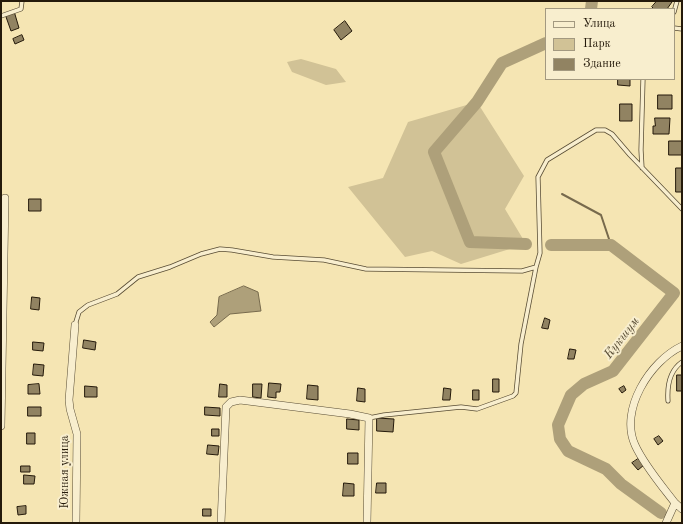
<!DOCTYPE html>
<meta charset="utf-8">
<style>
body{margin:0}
#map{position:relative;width:683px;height:524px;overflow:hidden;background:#f5e5b3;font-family:"Old Standard TT",serif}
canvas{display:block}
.frame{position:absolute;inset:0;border:2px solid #24190a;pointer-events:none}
.legend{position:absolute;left:545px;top:8px;width:130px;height:72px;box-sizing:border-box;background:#f8eece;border:1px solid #a39980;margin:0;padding:5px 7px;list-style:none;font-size:12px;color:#24190a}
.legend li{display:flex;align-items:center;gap:8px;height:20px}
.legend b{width:20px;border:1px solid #a39980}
</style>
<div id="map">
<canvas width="683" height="524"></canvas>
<div class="frame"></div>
<ul class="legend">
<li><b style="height:5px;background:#f8eece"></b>Улица</li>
<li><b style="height:11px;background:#d1c296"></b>Парк</li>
<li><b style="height:11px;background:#918362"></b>Здание</li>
</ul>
</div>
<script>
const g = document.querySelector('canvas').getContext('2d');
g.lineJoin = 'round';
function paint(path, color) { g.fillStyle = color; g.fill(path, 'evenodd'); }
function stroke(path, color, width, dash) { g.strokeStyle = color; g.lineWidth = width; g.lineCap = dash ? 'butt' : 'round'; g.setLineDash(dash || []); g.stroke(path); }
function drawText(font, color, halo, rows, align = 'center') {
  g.font = font + ' "Old Standard TT",serif'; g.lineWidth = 4; g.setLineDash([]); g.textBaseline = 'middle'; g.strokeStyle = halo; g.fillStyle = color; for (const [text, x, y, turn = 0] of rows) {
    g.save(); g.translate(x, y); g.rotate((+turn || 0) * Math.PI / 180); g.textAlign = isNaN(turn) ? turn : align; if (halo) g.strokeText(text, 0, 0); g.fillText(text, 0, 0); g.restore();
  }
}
paint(new Path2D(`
 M 301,59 L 336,69 L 346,82 L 326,85 L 292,72 L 287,62 Z
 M 477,102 L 524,176 L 505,209 L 526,244 L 461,264 L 432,251 L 405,257 L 348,187 L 383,178 L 408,122 Z`), '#d1c296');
const water = new Path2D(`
 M 244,286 L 258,292 L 261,311 L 230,314 L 214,327 L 210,322 L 217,315 L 219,297 Z`);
paint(water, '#aea07a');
stroke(water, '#776a4d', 1);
stroke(new Path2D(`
 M 562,194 L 601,215 L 611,245`), '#776a4d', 2);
stroke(new Path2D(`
 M 591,9 L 592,1
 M 526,244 L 470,242 L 434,152 L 477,102 L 502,63 L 546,43
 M 551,245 L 611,245 L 674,293 L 613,371 L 584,384 L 571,395 L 558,425 L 560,439 L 568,451 L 606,469 L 621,484 L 661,513`), '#aea07a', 12);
const building = new Path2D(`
 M 657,1 L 670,1 L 672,2 L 667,9 L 654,9 L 652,7 Z
 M 14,11 L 19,28 L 11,31 L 5,14 Z
 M 345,21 L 352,31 L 341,40 L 334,30 Z
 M 22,35 L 24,40 L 15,44 L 13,39 Z
 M 618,79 L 630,79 L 630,86 L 618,85 Z
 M 658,95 L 672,95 L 672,109 L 658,109 Z
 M 620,104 L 632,104 L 632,121 L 620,121 Z
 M 655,118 L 670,118 L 669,134 L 653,134 L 653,126 L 655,126 Z
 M 669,141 L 682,141 L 682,155 L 669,155 Z
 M 676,168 L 682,168 L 682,192 L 676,192 Z
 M 29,199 L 41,199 L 41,211 L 29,211 Z
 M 32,297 L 40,298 L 39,310 L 31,309 Z
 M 545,318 L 550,320 L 548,329 L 542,328 Z
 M 84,340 L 96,342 L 95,350 L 83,348 Z
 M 33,342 L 44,343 L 43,351 L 33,350 Z
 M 570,349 L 576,350 L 574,359 L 568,359 Z
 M 34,364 L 44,365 L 43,376 L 33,375 Z
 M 677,375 L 682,375 L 682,391 L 677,391 Z
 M 493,379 L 499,379 L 499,392 L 493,392 Z
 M 269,383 L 281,384 L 280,392 L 276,392 L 276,398 L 268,397 Z
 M 39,384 L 40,394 L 28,394 L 28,385 Z
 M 220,384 L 227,385 L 227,397 L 219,397 Z
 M 253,384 L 262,384 L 261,398 L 253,397 Z
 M 308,385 L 318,386 L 318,400 L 307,399 Z
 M 85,386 L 97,387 L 97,397 L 85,397 Z
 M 624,386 L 626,390 L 622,393 L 619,389 Z
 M 358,388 L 365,389 L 365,402 L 357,401 Z
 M 444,388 L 451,389 L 450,400 L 443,400 Z
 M 473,390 L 479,390 L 479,400 L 473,400 Z
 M 28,407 L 41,407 L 41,416 L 28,416 Z
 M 205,407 L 220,408 L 220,416 L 205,415 Z
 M 377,418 L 394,419 L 393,432 L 377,431 Z
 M 347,419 L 359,420 L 359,430 L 347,429 Z
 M 212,429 L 219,429 L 219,436 L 212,436 Z
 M 27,433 L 35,433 L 35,444 L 27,444 Z
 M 659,436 L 663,441 L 658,445 L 654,439 Z
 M 208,445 L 219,446 L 218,455 L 207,454 Z
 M 348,453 L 358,453 L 358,464 L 348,464 Z
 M 638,459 L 644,465 L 638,470 L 632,463 Z
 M 21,466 L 30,466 L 30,472 L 21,472 Z
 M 24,475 L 35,476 L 34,484 L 24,484 Z
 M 344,483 L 354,484 L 354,496 L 343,496 Z
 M 377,483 L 386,483 L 386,493 L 376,493 Z
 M 26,506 L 26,514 L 18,515 L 17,507 Z
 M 203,509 L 211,509 L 211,516 L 203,516 Z`);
paint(building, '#918362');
stroke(building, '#24190a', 1);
const lane = new Path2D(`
 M 674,12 L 677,1
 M 1,16 L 21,9 L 22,1
 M 674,28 L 682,29
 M 642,168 L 641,150 L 643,79
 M 75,325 L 79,312 L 88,305 L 117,294 L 138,277 L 170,267 L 201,254 L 220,249 L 232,250 L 273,257 L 324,260 L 366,269 L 522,271 L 536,267
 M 668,401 C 667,386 669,371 682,362
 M 369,418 L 384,415 L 461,407 L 477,409 L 513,396 L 516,393 L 521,344 L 536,267 L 540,253 L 538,177 L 547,160 L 596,130 L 605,130 L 612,134 L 630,155 L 682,209`);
const street = new Path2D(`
 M 75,325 L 69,400 L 70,409 L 77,434 L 76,523
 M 682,346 C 650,361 619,410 635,445 C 644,465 662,486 675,503 L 682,509
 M 1,426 L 5,198
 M 221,523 L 226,407 L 231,402 L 240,400 L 350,414 L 369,418 L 367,523
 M 666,523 L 675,503`);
stroke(lane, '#584c34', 5);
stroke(street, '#584c34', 8);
stroke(lane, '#f8eece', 3.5);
stroke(street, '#f8eece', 7);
drawText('12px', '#24190a', '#f8eece', [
 ["Южная улица",65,472,-90]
]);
drawText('italic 13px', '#5b4f37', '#f8eece', [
 ["Кукшум",622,338,-52]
]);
</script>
